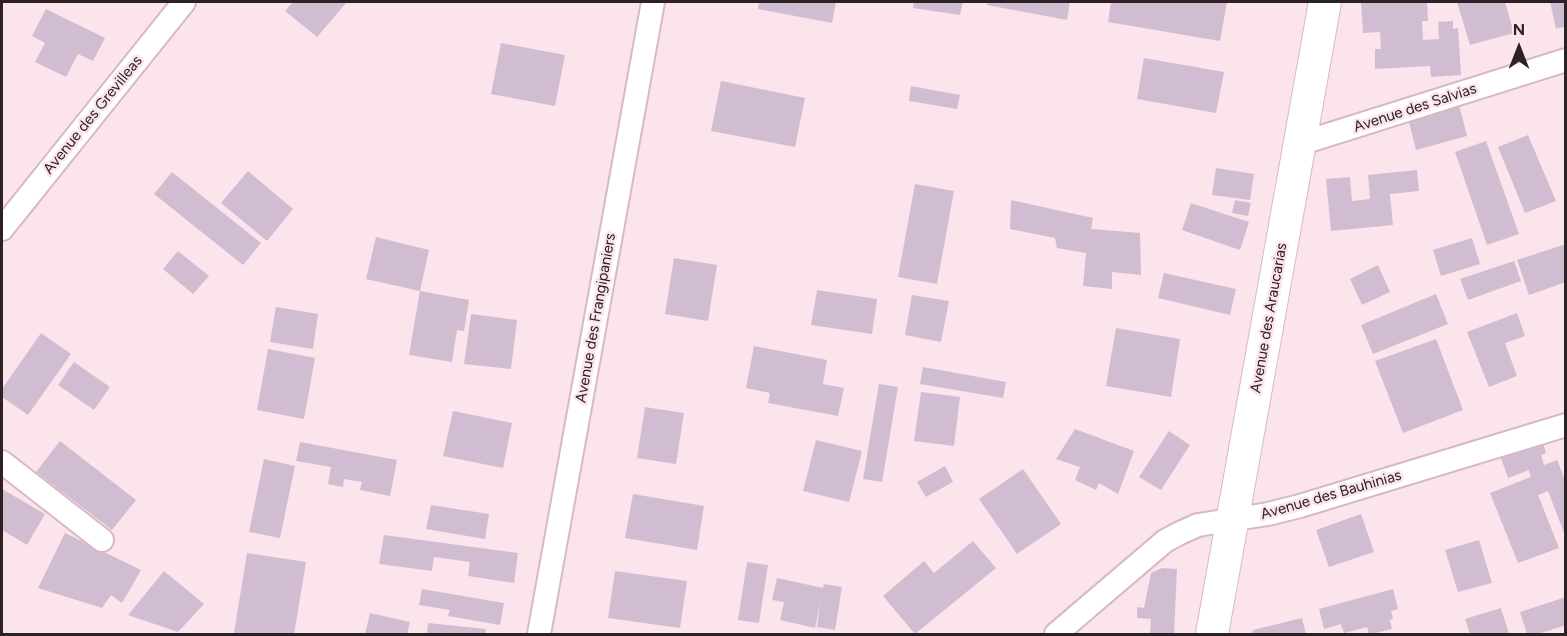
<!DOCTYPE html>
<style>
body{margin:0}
#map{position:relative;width:1567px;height:636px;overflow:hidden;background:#fce4ec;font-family:Figtree,sans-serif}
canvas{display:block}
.frame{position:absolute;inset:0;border:3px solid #2c2125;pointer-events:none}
.north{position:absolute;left:1489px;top:18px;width:60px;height:60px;-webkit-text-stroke:4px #fce4ec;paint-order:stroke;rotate:0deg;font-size:16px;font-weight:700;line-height:24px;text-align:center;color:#2c2125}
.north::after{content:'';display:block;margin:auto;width:21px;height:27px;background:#2c2125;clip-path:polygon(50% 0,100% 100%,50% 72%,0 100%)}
</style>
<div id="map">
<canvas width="1567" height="636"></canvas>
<div class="frame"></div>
<div class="north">N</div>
</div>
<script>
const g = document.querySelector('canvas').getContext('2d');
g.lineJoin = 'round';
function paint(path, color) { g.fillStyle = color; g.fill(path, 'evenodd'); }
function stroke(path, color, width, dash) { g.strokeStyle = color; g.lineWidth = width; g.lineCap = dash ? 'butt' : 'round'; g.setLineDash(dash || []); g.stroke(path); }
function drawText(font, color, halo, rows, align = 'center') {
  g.font = font + ' Figtree,sans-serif'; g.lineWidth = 5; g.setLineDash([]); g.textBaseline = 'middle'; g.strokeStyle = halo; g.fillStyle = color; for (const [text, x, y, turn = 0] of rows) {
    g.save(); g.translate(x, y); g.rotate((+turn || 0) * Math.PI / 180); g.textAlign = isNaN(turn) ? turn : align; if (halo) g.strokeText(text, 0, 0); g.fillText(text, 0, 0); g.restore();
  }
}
paint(new Path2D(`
 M 293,2 L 347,2 L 317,37 L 285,11 Z
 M 759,2 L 836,2 L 832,23 L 758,9 Z
 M 914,2 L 963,2 L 960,15 L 913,8 Z
 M 988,2 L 1070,2 L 1067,20 L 987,5 Z
 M 1111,2 L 1227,2 L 1220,41 L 1108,22 Z
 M 1361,2 L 1427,2 L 1428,21 L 1422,21 L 1423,40 L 1439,39 L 1438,22 L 1453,21 L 1453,29 L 1458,28 L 1461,75 L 1431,77 L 1430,66 L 1375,69 L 1375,49 L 1381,49 L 1380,32 L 1363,33 Z
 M 1457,2 L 1505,2 L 1514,33 L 1470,45 Z
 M 1550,2 L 1566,2 L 1566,26 L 1556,29 Z
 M 46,9 L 105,38 L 93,61 L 78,54 L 66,77 L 35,62 L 45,43 L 32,36 Z
 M 501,43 L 565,55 L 555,106 L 491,94 Z
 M 1144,58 L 1224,72 L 1216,113 L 1137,99 Z
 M 721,81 L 805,98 L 795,147 L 711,131 Z
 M 911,86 L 960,95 L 957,109 L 909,101 Z
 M 1458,101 L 1467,136 L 1416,150 L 1407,114 Z
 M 1528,135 L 1556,201 L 1525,213 L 1498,147 Z
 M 1486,141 L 1519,234 L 1487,245 L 1455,152 Z
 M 1216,168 L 1254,174 L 1250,200 L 1212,195 Z
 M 1417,170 L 1419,191 L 1390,194 L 1393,225 L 1331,231 L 1326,179 L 1350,177 L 1352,201 L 1370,199 L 1368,175 Z
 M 248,171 L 293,209 L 267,241 L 221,203 Z
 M 172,172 L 261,243 L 243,265 L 154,194 Z
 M 915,184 L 954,191 L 937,284 L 898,277 Z
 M 1011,200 L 1093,218 L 1091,229 L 1140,233 L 1141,275 L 1112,272 L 1112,289 L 1083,286 L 1086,253 L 1057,248 L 1055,238 L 1010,229 Z
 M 1235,200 L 1251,203 L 1248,216 L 1232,213 Z
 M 1191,203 L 1249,222 L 1240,250 L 1182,230 Z
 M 376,237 L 429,250 L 420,291 L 469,300 L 464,331 L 457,330 L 452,362 L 409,355 L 420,291 L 366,279 Z
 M 1472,238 L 1480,264 L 1441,276 L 1433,250 Z
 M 1566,244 L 1566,282 L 1529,295 L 1517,260 Z
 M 178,251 L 209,276 L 193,294 L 163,269 Z
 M 674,258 L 717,265 L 708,321 L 665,314 Z
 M 1514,261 L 1521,281 L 1468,300 L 1460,279 Z
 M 1378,265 L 1390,292 L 1362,305 L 1350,279 Z
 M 1164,273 L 1236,289 L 1230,315 L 1158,298 Z
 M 817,290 L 877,299 L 872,334 L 811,325 Z
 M 1436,294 L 1448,324 L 1373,354 L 1361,325 Z
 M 912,295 L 949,301 L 941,342 L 905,335 Z
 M 276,307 L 318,314 L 313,349 L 270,342 Z
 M 1517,313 L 1525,336 L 1505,343 L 1517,376 L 1489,387 L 1467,332 Z
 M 471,314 L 517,320 L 511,369 L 464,364 Z
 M 1116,328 L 1180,339 L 1171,397 L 1106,386 Z
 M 41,333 L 71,354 L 28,415 L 2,397 L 2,389 Z
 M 1436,339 L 1463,410 L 1403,433 L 1375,361 Z
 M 754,346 L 827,360 L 823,384 L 844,388 L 838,416 L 768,403 L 770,393 L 746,388 Z
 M 268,349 L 315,358 L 304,419 L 257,410 Z
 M 74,362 L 110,387 L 94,410 L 58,385 Z
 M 923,367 L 1006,382 L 1003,398 L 920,384 Z
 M 879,384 L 898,387 L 882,482 L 863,479 Z
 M 921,392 L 960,397 L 954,446 L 914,441 Z
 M 645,407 L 684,413 L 676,464 L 637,458 Z
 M 453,411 L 512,423 L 503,468 L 443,456 Z
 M 1075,429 L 1134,451 L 1118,494 L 1099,483 L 1096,490 L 1075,480 L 1080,467 L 1056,459 Z
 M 1169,431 L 1190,445 L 1161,490 L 1139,477 Z
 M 816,440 L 862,451 L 849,502 L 803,491 Z
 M 60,441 L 136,500 L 112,530 L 36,472 Z
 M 300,442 L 397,460 L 390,496 L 360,490 L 362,482 L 344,479 L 343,487 L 328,484 L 331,467 L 296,461 Z
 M 1543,443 L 1546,453 L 1541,455 L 1544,465 L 1557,460 L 1566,482 L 1566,538 L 1548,491 L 1538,495 L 1559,548 L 1518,563 L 1490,493 L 1531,477 L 1529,470 L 1508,478 L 1501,458 Z
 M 264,459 L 295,466 L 280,538 L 249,532 Z
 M 945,466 L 953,482 L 926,497 L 917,482 Z
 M 1023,469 L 1061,524 L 1017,554 L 979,499 Z
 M 2,489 L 45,514 L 27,545 L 2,530 Z
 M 633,494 L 704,506 L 697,550 L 625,538 Z
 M 431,505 L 489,514 L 485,539 L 426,529 Z
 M 1361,514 L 1374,552 L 1329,567 L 1316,530 Z
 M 65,533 L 141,570 L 122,603 L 111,595 L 102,608 L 38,588 Z
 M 384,535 L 518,553 L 514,583 L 468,576 L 470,562 L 434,557 L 432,571 L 379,564 Z
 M 1479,540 L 1492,583 L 1458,592 L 1445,550 Z
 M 973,541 L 996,568 L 915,634 L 883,596 L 924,561 L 934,573 Z
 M 247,553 L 306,562 L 294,634 L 234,633 Z
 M 747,562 L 768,565 L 759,623 L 738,620 Z
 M 1162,568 L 1177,569 L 1174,634 L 1150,634 L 1151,619 L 1137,618 L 1137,607 L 1144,608 L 1151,573 Z
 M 164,571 L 204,604 L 178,632 L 128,615 Z
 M 615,571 L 687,581 L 680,628 L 608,618 Z
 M 777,578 L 823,588 L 824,584 L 842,587 L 835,630 L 817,627 L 820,603 L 815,628 L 780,620 L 784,602 L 772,600 Z
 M 422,589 L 504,603 L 500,625 L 448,616 L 450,610 L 419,605 Z
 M 1393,589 L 1398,609 L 1391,611 L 1393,619 L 1390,620 L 1392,629 L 1371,634 L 1369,634 L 1367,627 L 1344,633 L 1341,624 L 1324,629 L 1319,609 Z
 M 1566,597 L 1566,625 L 1538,634 L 1527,634 L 1520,612 Z
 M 1501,608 L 1509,634 L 1470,634 L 1465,619 Z
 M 370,613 L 410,622 L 407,634 L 365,634 Z
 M 1302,618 L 1306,634 L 1252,634 L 1253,630 Z
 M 428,623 L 486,629 L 485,634 L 427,634 Z`), '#d1bdd2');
const street = new Path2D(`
 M 1299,144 L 1566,60
 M 2,229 L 184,2
 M 2,462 L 102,540
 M 539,634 L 653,2
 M 1056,634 L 1165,541 L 1180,533 L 1198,525 L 1268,514 L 1300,506 L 1566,425`);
const secondary = new Path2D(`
 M 1212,634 L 1325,2`);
stroke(street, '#d7b9c3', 26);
stroke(secondary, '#d7b9c3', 34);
stroke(street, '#fff', 22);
stroke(secondary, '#fff', 32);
drawText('15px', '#2c2125', '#fce4ec', [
 ["Avenue des Salvias",1415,108,-18],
 ["Avenue des Grevilleas",93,115,-51],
 ["Avenue des Frangipaniers",596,318,-80],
 ["Avenue des Araucarias",1269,318,-80],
 ["Avenue des Bauhinias",1331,495,-16]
]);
</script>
